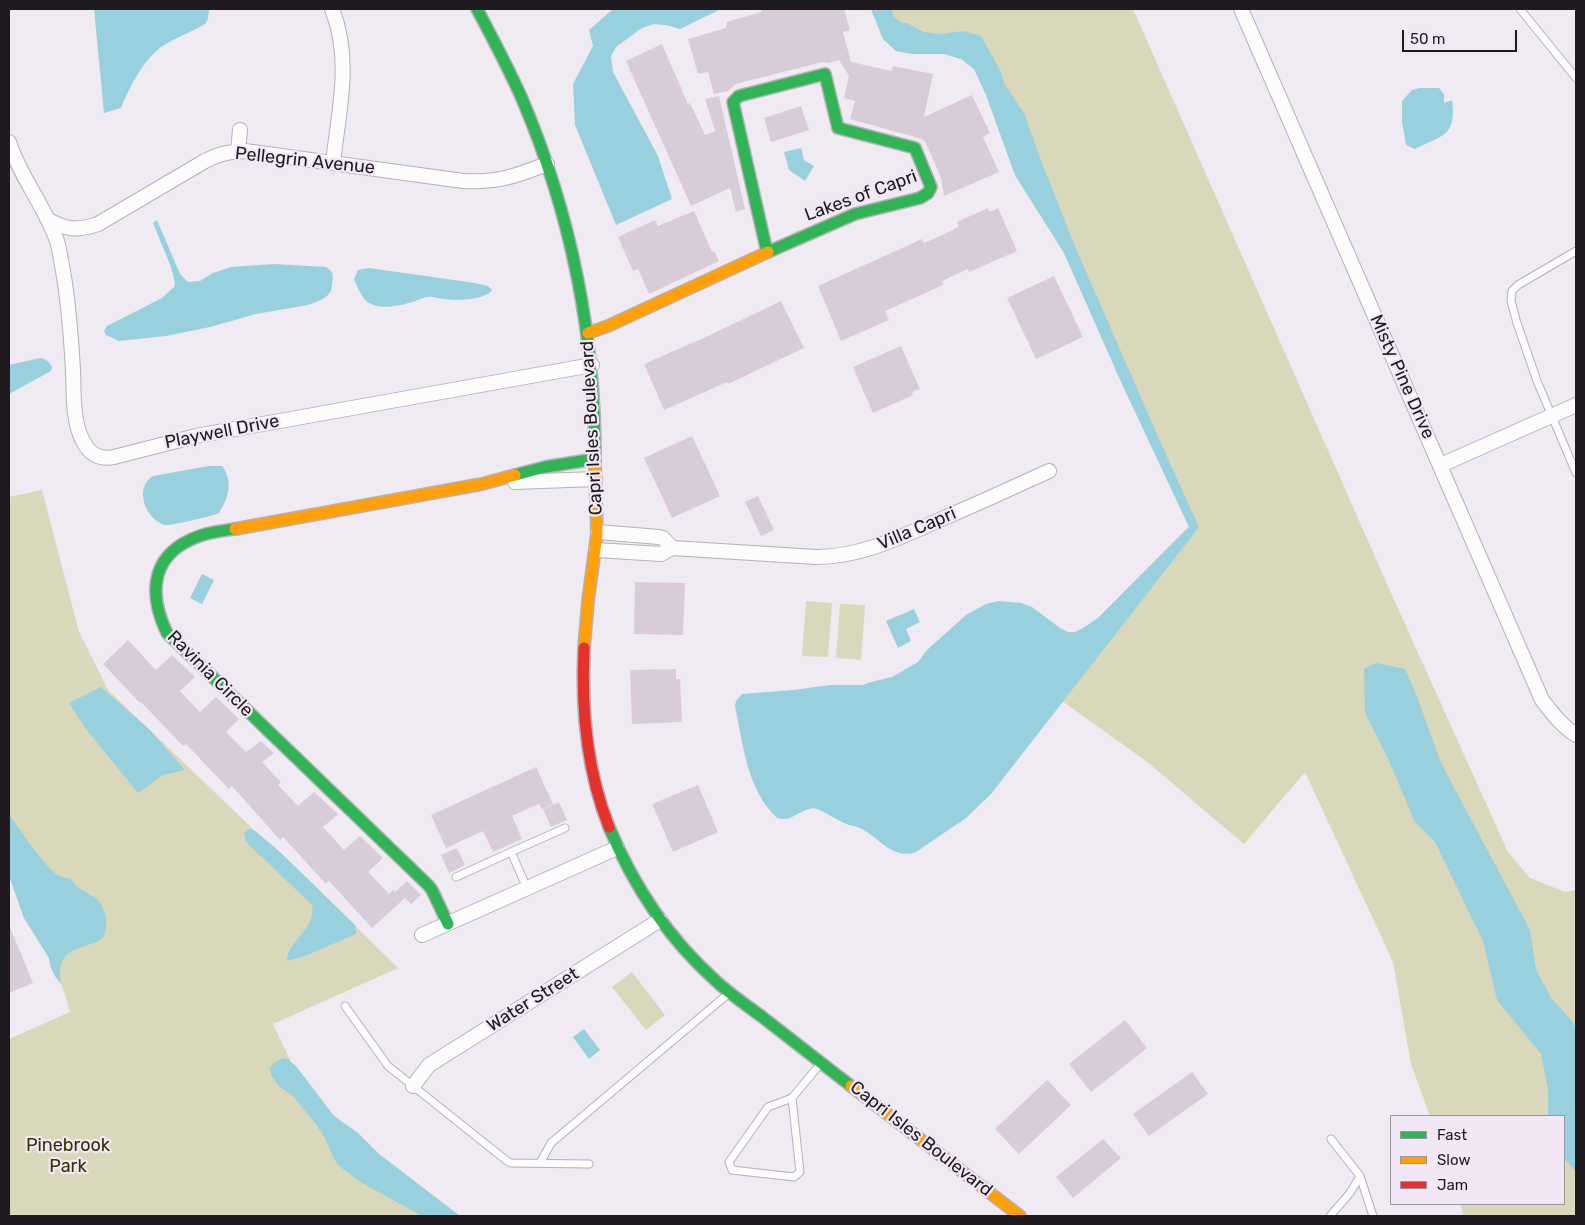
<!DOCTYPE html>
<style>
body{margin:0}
#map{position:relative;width:1585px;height:1225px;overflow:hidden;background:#f0eaf2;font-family:Rubik,sans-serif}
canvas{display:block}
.frame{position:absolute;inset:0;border:10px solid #1e1a1f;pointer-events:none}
.legend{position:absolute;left:1390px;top:1115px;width:175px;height:90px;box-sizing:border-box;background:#f1e7f5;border:1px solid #9d959f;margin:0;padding:6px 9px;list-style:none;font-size:15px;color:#1e1a1f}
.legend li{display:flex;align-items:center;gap:10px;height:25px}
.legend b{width:25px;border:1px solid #9d959f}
.scale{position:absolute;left:1402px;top:30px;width:115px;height:22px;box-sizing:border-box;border:2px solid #1e1a1f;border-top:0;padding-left:6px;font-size:15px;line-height:18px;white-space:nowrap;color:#1e1a1f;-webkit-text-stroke:4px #f1e7f5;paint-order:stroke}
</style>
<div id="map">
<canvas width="1585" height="1225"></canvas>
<div class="frame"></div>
<ul class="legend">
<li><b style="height:6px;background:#30b455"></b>Fast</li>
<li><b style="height:6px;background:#ff9f0a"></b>Slow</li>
<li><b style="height:6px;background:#e5322d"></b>Jam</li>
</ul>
<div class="scale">50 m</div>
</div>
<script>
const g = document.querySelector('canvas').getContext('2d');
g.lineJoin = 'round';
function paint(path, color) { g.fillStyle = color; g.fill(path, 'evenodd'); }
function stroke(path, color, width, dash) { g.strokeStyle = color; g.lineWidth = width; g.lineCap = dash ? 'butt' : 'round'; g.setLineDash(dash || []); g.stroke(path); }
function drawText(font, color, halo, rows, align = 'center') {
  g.font = font + ' Rubik,sans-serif'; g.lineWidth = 4.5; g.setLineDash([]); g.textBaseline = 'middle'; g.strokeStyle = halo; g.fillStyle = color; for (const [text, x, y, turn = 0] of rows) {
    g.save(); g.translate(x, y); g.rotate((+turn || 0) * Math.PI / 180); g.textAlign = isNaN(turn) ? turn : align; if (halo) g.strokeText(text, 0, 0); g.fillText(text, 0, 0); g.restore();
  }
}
paint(new Path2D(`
 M 871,9 L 1133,9 L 1395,602 L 1508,852 L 1530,878 L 1565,892 L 1576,890 L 1576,1216 L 1464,1216 L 1460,1204 L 1564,1204 L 1564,1116 L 1430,1116 L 1411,1064 L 1393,962 L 1305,772 L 1244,844 L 1146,761 L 1062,701 L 1098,618 L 1189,526 L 1122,384 L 1064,253 L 1015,175 L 986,95 L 974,69 L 961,59 L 944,54 L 913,54 L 896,51 L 883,39 Z
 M 42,490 L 79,632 L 108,690 L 254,830 L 303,874 L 398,968 L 273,1024 L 291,1062 L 334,1116 L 358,1133 L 379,1154 L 460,1216 L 9,1216 L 9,1039 L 70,1012 C 67,1003 65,992 61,984 C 56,975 50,969 49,958 L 24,918 L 9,876 L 9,497 Z
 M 806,601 L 832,603 L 828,657 L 802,656 Z
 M 840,604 L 865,605 L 861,660 L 836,658 Z
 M 632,972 L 665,1015 L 646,1030 L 612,987 Z`), '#d9d8bb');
paint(new Path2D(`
 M 94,9 L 209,9 L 208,19 L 205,24 C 192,32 177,37 164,45 C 144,58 130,86 121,108 L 104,113 Z
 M 613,9 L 721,9 L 680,29 L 666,25 L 654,24 L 642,28 L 616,47 L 611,56 L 613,72 L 658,156 L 672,199 L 616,225 L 575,125 L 573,84 L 593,46 L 589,30 Z
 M 871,9 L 891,9 L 894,17 L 902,23 L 907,23 L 924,32 L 940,34 L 965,31 L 981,36 L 1000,70 L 1005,85 L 1024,113 L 1042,163 L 1074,244 L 1159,439 L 1199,527 L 991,794 L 966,818 L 916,852 C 895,860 880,840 864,830 C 858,826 849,826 842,822 C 832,817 824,811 814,808 C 800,809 791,823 777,818 C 747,790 743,744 735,706 L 736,701 L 742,694 L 793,690 L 830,685 L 863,685 L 871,682 L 892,677 L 918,662 L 927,650 L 966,615 L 986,604 L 998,601 L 1021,603 L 1032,607 L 1060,628 L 1068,632 L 1075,632 L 1083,628 L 1098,618 L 1189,527 L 1122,384 L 1064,253 L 1015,175 L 986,95 L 974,69 L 961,59 L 944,54 L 913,54 L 896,51 L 883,39 Z
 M 1420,88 L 1439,88 L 1444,94 L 1444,103 L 1452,100 C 1457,137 1442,135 1415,149 L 1406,145 L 1402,122 L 1402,101 L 1412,90 Z
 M 801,148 L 804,160 L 814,166 L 805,181 L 789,170 L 784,152 Z
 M 157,220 L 180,274 L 188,282 L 200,281 L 213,273 L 231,267 L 274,264 L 326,267 L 332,272 L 333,278 L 331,291 L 327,296 L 321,300 L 308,305 L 256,314 L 210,327 L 166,336 L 119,341 L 106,335 L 104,331 L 107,326 L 162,298 L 174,287 L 175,283 L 171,267 L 153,223 Z
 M 369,268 L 475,283 L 488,286 L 492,290 C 486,300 456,301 444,299 C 440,299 436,297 432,297 C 426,296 419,300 413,302 C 401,305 383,310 371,304 C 362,300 358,288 354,279 L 358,270 Z
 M 40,358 C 45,358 50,362 52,367 L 51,371 L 9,394 L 9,365 Z
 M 209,466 L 222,466 C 234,481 228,499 219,513 C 213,516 171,526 165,525 C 146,520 133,488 153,476 Z
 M 202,574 L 214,580 L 202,604 L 190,598 Z
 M 914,609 L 920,622 L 906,629 L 911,641 L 898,648 L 886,621 Z
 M 1376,663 L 1405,669 L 1416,694 L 1441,763 L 1530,930 L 1536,970 L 1552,999 L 1572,1021 L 1576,1030 L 1576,1172 L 1564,1158 L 1564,1116 L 1548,1116 L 1548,1089 L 1541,1054 L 1497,1000 L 1483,941 L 1435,842 L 1415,822 L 1389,761 L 1365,713 L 1364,669 Z
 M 101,687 L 150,730 L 185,770 L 163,775 L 138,793 L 86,729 L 69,703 Z
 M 9,814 C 17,826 49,873 60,876 C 64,878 68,878 72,880 C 76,888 86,892 94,897 C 107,907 109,924 103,938 C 81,952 55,945 61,984 C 54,976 50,968 49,958 L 24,918 L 9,876 Z
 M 249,829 L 254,830 L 280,852 L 353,923 L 356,926 L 356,934 L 305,956 L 287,961 C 287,941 317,929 312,905 L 246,842 L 244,833 Z
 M 584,1029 L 600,1050 L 589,1059 L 573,1037 Z
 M 283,1058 L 287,1059 L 296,1066 L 334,1116 L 358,1133 L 379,1154 L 460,1216 L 422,1216 L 362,1183 L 339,1166 L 334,1159 L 325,1138 L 315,1123 L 293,1096 L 279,1086 L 271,1075 L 270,1068 L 274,1063 Z`), '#98d1dd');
paint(new Path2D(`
 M 762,9 L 844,9 L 850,30 L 843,32 L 851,62 L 892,71 L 893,66 L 933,74 L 924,117 L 972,95 L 990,133 L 983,137 L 999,172 L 944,196 L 941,178 L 926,143 L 922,139 L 850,119 L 855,101 L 844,98 L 849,76 L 839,60 L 829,63 L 822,62 L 736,84 L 728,91 L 714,94 L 708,72 L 698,74 L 688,39 L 726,28 L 727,22 L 761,12 Z
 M 662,44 L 688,104 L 690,103 L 705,135 L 715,131 L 705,99 L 719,96 L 745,209 L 736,212 L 730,188 L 691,206 L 626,61 Z
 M 801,106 L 809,130 L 771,142 L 764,118 Z
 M 988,208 L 990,212 L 998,208 L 1017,251 L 969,272 L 968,269 L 942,281 L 943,285 L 885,311 L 889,320 L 841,341 L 818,286 L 922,239 L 924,243 L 951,231 L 959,226 L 957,222 Z
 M 694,211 L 712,252 L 714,251 L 719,261 L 649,294 L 638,269 L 633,271 L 618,237 L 655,220 L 658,226 Z
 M 1054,276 L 1083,337 L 1036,359 L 1007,298 Z
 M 781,301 L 804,348 L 728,384 L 727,382 L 664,410 L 644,364 L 706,337 Z
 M 901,346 L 920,389 L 912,392 L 913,395 L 873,413 L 853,367 Z
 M 692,436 L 720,496 L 672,518 L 644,458 Z
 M 758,496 L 774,530 L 761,536 L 745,502 Z
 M 635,582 L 685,583 L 683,635 L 634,634 Z
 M 128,640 L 156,670 L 172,655 L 195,677 L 180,691 L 200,712 L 216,697 L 239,719 L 226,732 L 246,752 L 261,741 L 274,753 L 262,762 L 281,782 L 278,785 L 298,806 L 314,792 L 338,814 L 323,827 L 344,850 L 360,836 L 383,858 L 368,872 L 389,894 L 393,890 L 395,892 L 407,881 L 421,895 L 411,904 L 405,898 L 372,928 L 329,881 L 326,884 L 283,837 L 280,840 L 232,786 L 229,789 L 186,744 L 183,746 L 141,702 L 140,703 L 103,664 Z
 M 676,669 L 676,679 L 680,679 L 682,722 L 632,724 L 630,670 Z
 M 536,767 L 553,804 L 542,809 L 539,804 L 512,816 L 522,839 L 493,852 L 483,831 L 446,848 L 431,815 Z
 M 698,785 L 718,832 L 673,852 L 652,804 Z
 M 559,802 L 567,820 L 551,827 L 543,809 Z
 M 457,848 L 465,865 L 449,873 L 441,855 Z
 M 9,925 L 33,983 L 9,993 Z
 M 1125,1020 L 1147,1048 L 1091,1092 L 1069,1064 Z
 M 1192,1072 L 1208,1094 L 1149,1136 L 1133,1114 Z
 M 1047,1080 L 1071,1105 L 1019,1154 L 995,1129 Z
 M 1103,1139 L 1121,1158 L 1073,1198 L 1056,1177 Z`), '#d9ccd9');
const lane = new Path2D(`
 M 1520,9 L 1576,78
 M 1576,251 L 1518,285 L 1512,291 L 1511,301 L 1517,323 L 1537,381 L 1576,473
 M 511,852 L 565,828
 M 456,877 L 511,852 L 527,888
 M 345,1006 L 388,1066 L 507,1161 L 511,1163 L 589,1164
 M 792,1098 L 800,1172 L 794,1177 L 732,1170 L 729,1162 L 768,1107 Z
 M 792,1098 L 821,1063
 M 540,1163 L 551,1143 L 728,994
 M 1360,1176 L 1373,1216
 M 1330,1216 L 1350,1193 L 1360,1176 L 1331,1139`);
const street = new Path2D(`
 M 332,9 C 352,59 339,110 333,162
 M 1241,9 L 1542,700 C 1552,713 1562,726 1576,735
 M 9,142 C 20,177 45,206 57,241 C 60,251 61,261 63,271 C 69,304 71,336 73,370 C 74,392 72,421 83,441 C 89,454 100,460 114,457 L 196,436 L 592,365
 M 238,151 L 240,130
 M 47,219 C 66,230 77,231 98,224 L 205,161 C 218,154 230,151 245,151 L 463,181 C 497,183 516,176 547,164
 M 1441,465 L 1576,405
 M 515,482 L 595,479
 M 598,532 L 659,537 L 663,538 L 672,548
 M 596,550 L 661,554 L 672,548 L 816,557 C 862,557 903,536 944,518 C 979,503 1014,487 1049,471
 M 422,935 L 617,848
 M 413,1086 L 429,1065 L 660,920`);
const fast = new Path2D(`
 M 477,9 C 493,39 509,69 523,101 C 572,217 596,341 595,467
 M 767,252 L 733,102 L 739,96 L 825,74 L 838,128 L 915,148 L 931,187 L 928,193 L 920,198 L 855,214 L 768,252
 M 515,475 L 545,467 L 595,459
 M 235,529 C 220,531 204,533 190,540 C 149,559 150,598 167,633 L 428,885 L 432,890 L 448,924
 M 609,827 C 633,885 669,939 716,981 C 730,994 746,1005 761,1016 C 791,1039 821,1063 851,1086`);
const slow = new Path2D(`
 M 588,333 L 608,326 L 768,252
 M 235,529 L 482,484 L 515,475
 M 584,648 L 588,601 L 597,534 L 595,467
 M 851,1086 L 1020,1216`);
const jam = new Path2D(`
 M 584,648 C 581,709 586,769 609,827`);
stroke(lane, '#b5b1b7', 9);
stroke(street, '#b5b1b7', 16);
stroke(fast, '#b5b1b7', 14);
stroke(slow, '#b5b1b7', 14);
stroke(jam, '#b5b1b7', 14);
stroke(lane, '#fdfcfd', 7);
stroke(street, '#fdfcfd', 14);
stroke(fast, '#30b455', 11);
stroke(slow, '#ff9f0a', 11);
stroke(jam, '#e5322d', 11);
drawText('18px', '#1e1a1f', '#f1e7f5', [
 ["Pellegrin Avenue",305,161,6],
 ["Lakes of Capri",861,196,-20],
 ["Misty Pine Drive",1402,377,66],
 ["Capri Isles Boulevard",592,428,-93],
 ["Playwell Drive",222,432,-11],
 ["Villa Capri",917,529,-23],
 ["Ravinia Circle",210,674,45],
 ["Water Street",533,1000,-32],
 ["Capri Isles Boulevard",921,1139,38]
]);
drawText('18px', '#330', '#f1e7f5', [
 ["Pinebrook",68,1146],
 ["Park",68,1167]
]);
</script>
